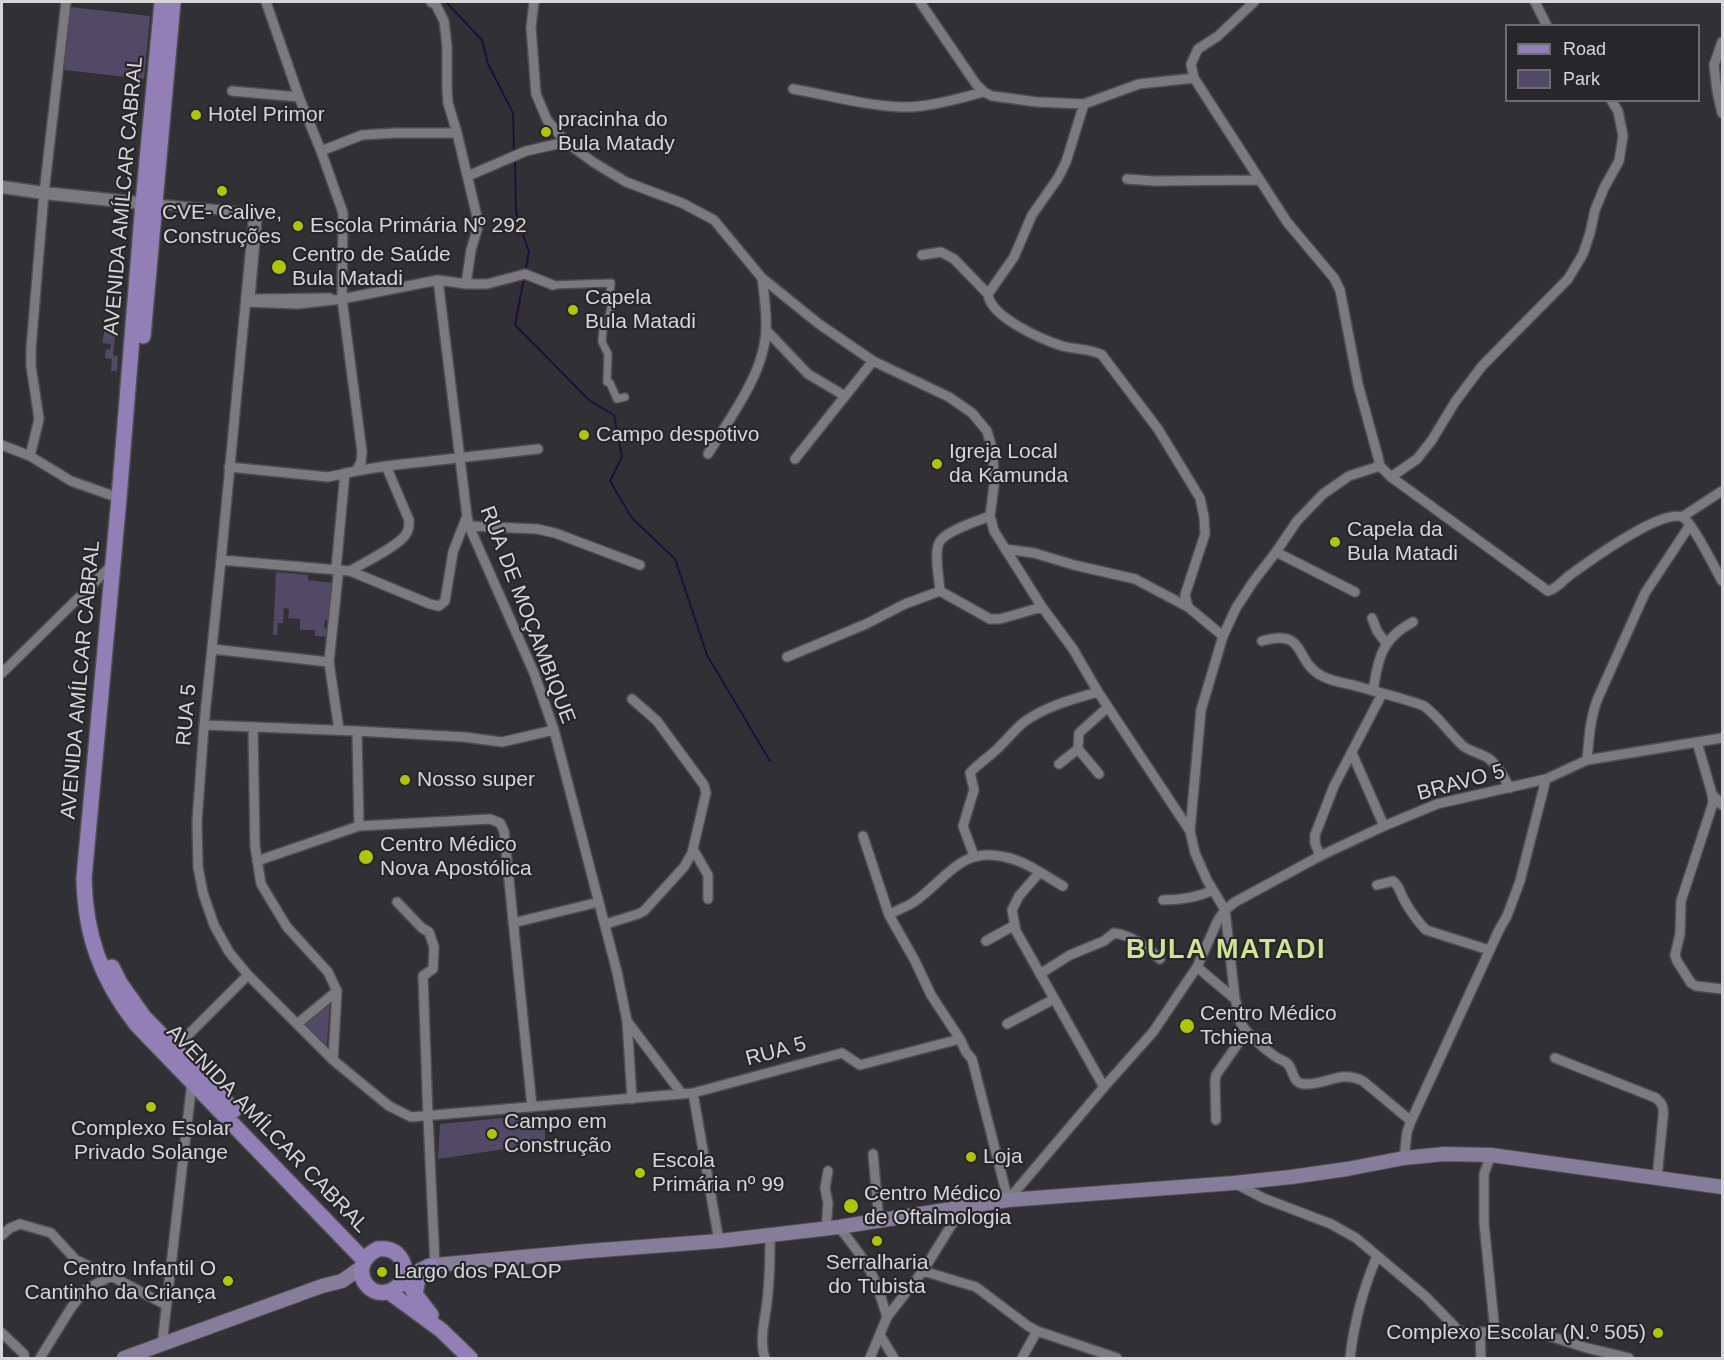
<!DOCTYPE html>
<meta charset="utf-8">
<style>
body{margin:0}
#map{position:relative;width:1724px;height:1360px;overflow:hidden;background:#313034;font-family:Arial,sans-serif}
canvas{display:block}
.frame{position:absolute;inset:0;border:3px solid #d6d5d8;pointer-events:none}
.legend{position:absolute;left:1505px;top:24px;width:195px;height:78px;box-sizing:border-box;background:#27262a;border:2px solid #6d6c70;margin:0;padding:8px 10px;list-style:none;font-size:18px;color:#d6d5d8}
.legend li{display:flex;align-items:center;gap:12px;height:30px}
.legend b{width:30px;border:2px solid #6d6c70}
</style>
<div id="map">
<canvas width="1724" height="1360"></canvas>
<div class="frame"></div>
<ul class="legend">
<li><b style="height:8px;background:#917fb5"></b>Road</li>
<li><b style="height:16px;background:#514965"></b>Park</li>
</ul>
</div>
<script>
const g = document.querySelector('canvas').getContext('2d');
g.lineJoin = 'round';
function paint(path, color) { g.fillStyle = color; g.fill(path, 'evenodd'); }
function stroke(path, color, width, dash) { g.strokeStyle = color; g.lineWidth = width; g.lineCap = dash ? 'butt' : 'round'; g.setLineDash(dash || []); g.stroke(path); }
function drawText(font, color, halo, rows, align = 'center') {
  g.font = font + ' Arial,sans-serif'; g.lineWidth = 4.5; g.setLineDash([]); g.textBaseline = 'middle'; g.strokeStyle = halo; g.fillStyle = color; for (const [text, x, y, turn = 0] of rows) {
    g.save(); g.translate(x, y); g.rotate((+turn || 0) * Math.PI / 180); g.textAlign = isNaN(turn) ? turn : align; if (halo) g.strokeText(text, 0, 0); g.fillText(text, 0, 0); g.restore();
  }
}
paint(new Path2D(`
 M 71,7 L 150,16 L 144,79 L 64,70 Z
 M 107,319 L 117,319 L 113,355 L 118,356 L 117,371 L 111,371 L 112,359 L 105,358 L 106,349 L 110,350 L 111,344 L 102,343 Z
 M 276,572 L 308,575 L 308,580 L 333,583 L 329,620 L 325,620 L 324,628 L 328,628 L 328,637 L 315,636 L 315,630 L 300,630 L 300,619 L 288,618 L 289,609 L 284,608 L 283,623 L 278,623 L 277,635 L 273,635 Z
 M 330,1000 L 327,1045 L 303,1025 Z
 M 545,1114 L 545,1143 L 438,1159 L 440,1124 Z`), '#514965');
stroke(new Path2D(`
 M 446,2 L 482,40 L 488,64 L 513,113 L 514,151
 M 515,160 L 516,213 L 529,252 L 525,272
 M 524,278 L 515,325 L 590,401 L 614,415 L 622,457 L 610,481 L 631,517 L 675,559 L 707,655 L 770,761`), '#200f3a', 2);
const pedestrian = new Path2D(`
 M 258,218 L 251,298 L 330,297
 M 553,285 L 611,283 L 610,293 L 612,302 L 609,317 L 603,329 L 602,342 L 608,354 L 607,382 L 610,383 L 617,399 L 625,397`);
const minor = new Path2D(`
 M 266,2 L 299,97 L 321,151 L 343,213 L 342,299 L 362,452 L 361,462 L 356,471
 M 431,2 L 436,5 L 444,21 L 447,46 L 447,88 L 448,103 L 457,133 L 478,221 L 477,230 L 471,250 L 466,284
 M 534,2 L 531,27 L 536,94 L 547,120 L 566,142 L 593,162 L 626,182 L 682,203 L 714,220 L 762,278 L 819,324 L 873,361 L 949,397 L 972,413 L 987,431 L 993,452 L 994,485 L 990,516 L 994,531 L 1042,607 L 1073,649 L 1098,692 L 1190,831
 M 920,2 L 976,84 L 984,92 L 992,96 L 1037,102 L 1084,104 L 1139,84 L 1194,78
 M 1254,2 L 1218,36 L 1198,49 L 1191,64 L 1194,78 L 1287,222 L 1334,278 L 1340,290 L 1358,384 L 1378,457 L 1380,466 L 1391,477 L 1548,591 C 1558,588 1563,580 1570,575 C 1588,562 1666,505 1684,518 C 1694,526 1715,568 1722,581
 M 1535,2 L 1547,26
 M 1722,42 L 1714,65 L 1717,91 L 1722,113
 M 793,89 C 829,95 866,106 902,107 C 927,108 960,98 984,92
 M 232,91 L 299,97
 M 1084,104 L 1066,162 L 1058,178 L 1032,215 L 1014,257 L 988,294 C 990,317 1041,339 1062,346 C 1076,350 1090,348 1102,355 L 1158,429 L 1200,498 L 1204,517 L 1205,534 L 1185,595 L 1188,607 L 1223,636
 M 321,151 L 362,135 L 395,133 L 457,133
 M 468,176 L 526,151 L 566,142
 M 1127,179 L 1154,181 L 1259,180
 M 156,204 L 254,213 L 221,560 L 204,725 L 197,822 L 198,867 L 203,893 L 214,925 L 229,952 L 248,975 L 333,1060 L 389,1106 L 411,1117 L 693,1093 L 842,1053 L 860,1065 L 960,1039 L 966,1052 L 972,1059 L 1008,1200
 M 922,255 L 941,252 L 954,259 L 988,294
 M 438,280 L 467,516 L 469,526 L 534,673 L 554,730 L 617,972 L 627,1021 L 632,1099
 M 246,302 L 298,304 L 342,299 L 438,280 L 466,284 L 487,284 L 525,274 L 553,285
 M 766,330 L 808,374 L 845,396
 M 2,445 L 30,456 L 71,481 L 119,498
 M 708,454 C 730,417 765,373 766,329 C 767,312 764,295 762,278
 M 30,456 L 39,419 L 31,366 L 31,349 L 44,193 L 66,2
 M 795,459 L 873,361
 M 229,467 L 328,477 L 356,471 L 386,466 L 538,449
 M 1391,477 L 1417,459 L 1432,440 L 1455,402 L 1482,366 L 1568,279 L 1583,254 L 1590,233 L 1595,210 L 1604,188 L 1619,161 L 1623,136 L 1618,111 L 1611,100
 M 1682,517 L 1722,491
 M 469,526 L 537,529 L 555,533 L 640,565
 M 1005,549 L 1034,553 L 1074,565 L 1135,579 L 1188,607
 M 1276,552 L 1355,592
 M 221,560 L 350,571 L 430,604 L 439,606 L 445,601 L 453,552 L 467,516
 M 350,571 C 363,563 399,546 406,534 C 409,530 409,526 409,520 L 386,466
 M 940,591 L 990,619 L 1000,619 L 1042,607
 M 940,591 C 939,578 934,554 939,543 C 944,531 978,521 990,516
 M 1372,618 L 1377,631 L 1386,643
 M 1262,641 C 1308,628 1293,661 1322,676 C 1331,681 1342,683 1353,685 C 1376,692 1401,697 1424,706 C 1439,717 1449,733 1463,746 C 1471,752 1480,753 1488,758 C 1498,765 1504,778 1510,788
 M 212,649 L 329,662
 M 787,657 L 866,624 L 905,604 L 940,591
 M 2,673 L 112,565
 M 1373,691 C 1378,658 1382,638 1413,622
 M 204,725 L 357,731 L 464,737 L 502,742 L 554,730
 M 253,727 L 255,846 L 261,884 L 287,927 L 328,972 L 337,991 L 333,1060
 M 339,730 L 329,662 L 338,576 L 336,569 L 345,473
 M 357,731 L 359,826
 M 1697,742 L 1712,794 L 1713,803 L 1681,901 L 1680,934 L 1675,955 L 1677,961 L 1691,983 L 1696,986 L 1722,989
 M 1352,753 L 1384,826
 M 1587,760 C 1589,738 1590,718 1598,698 L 1645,593 L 1690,525
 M 1059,764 L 1078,749
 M 1099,774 L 1078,749 L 1079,733 L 1108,707
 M 1712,794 L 1722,805
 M 863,836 L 889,915 L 915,961 L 931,995 L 960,1039
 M 693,849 L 708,875 L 708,899
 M 974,856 L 963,826 L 974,790 L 970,773 C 978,764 986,759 995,751 C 1005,742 1014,730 1024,722 C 1046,706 1073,699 1098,692
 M 1320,856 L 1315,843 L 1315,835 L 1334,786 L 1382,694
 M 257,861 L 359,826 L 490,819 L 500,823 L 504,831 L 532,1107
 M 1039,873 L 1019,896 L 1012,910 L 1016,931 L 1104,1087
 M 1377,885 L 1393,881 C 1399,886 1400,891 1403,898 C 1409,909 1417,921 1426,930 L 1489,950
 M 1163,900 C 1181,900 1197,898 1213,890
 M 397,902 L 422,928 L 429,932 L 434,947 L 433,969 L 423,976 L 428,1117 L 435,1265
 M 889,915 C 897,910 906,907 914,902 C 946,880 960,846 1005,857 C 1026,861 1045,876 1063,886
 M 513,923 L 599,902
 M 606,924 L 638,914 L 644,911 L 684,867 L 692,853 L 706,793 L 704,785 L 657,721 L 632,699
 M 986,941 L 1015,925
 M 1197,967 L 1235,999 C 1239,1008 1236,1017 1242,1025 C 1247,1034 1267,1051 1276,1057 C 1280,1060 1284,1060 1288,1064 C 1294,1071 1292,1083 1304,1084 C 1326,1086 1340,1069 1363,1081 L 1411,1121
 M 1040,974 L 1070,955 L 1104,941 L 1114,933 C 1131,935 1147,947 1160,959
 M 1235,999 L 1225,910 L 1207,880 L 1195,853 L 1190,831 L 1201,710 L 1223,636 L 1236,608 L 1253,582 L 1276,552 L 1297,521 L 1323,494 L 1349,476 L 1380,466
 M 627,1021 L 682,1094
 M 297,1024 L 337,991
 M 1007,1024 L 1054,999
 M 175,1048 L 248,975
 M 1555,1058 L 1656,1098 C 1663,1104 1664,1108 1663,1117 L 1657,1178
 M 693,1093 L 719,1241
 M 1216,1120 L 1215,1081 L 1216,1075 L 1246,1032
 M 873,1154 L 879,1221
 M 1491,1155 L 1484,1174 L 1484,1223 L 1495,1332
 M 1404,1158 L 1407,1132 L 1411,1121 L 1499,930 L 1507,916 L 1520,881 L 1546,779
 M 1236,1184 L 1263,1198 L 1331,1224 L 1356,1238 L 1425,1296 L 1458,1330 L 1464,1332 L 1495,1332 L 1546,1335 L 1587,1348 L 1629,1358
 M 1008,1200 L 1104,1087 L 1153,1032 L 1197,967 L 1218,920 L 1225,910 L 1235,902 L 1320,856 L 1384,826 L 1437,804 L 1546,779 L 1587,760 L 1722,738
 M 839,1227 C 849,1240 860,1253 868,1267 C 877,1283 882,1300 887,1317
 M 826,1229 L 828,1203 L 825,1188 L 828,1171
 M 2,1235 L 10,1228 L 20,1224 L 51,1233 L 76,1260 L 111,1276
 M 923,1271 L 976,1287 L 1028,1326 L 1037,1331 L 1117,1358
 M 1480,1332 L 1481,1358
 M 2,1333 L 24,1354 L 24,1358
 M 880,1335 L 894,1358
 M 162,1345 L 192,1081
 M 40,1358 L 71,1308 L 85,1290 L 111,1276 L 166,1305
 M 765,1358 C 758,1339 767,1313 768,1292 C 770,1273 770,1254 770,1235
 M 870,1358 L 887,1317 L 923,1271 L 962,1208
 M 1022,1358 L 1037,1331
 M 1350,1358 C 1354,1323 1363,1289 1377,1256`);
const tertiary = new Path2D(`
 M 2,187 L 44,193 L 149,204`);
const secondary = new Path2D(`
 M 420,1270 L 428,1266 L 435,1265 L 588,1251 L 719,1241 L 839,1227 L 1008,1200 L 1234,1183 L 1291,1177 L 1347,1169 L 1404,1158 L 1444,1154 L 1491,1155 L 1722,1187
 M 124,1358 L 322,1286 L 342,1281 L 362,1267`);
const primary = new Path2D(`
 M 162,2 L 143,203 L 119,498 L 84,878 C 85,935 101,979 136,1024 L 364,1260
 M 143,336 L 173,2
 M 112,967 L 120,983 L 144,1017 L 234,1110
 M 378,1249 C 398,1247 405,1260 406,1278 C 376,1317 340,1267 378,1249 Z
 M 406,1278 L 415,1294 L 431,1315
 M 389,1292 L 441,1330 L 470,1358
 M 415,1294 L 418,1279 L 431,1266`);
stroke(pedestrian, '#4e4d51', 10);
stroke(minor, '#4e4d51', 12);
stroke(tertiary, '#4e4d51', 15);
stroke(secondary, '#4e4d51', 16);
stroke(primary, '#4e4d51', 18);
stroke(pedestrian, '#7b7a7f', 7);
stroke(minor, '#7b7a7f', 9);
stroke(tertiary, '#7b7a7f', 12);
stroke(secondary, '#867d9a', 14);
stroke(primary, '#917fb5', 15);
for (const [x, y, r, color] of [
 [196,115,6,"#aec509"],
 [546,132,6,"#aec509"],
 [222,191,6,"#aec509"],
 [298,226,6,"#aec509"],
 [279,267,8,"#aec509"],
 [573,310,6,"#aec509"],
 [584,435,6,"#aec509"],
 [937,464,6,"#aec509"],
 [1335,542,6,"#aec509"],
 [405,780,6,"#aec509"],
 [366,857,8,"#aec509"],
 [1187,1026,8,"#aec509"],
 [151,1107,6,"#aec509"],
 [492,1134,6,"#aec509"],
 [971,1157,6,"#aec509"],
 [640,1173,6,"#aec509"],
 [851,1206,8,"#aec509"],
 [877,1241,6,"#aec509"],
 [382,1272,6,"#aec509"],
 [228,1281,6,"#aec509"],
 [1658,1333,6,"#aec509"]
]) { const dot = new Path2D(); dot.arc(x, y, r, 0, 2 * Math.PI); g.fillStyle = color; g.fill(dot); stroke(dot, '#27262a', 2); }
drawText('21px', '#d6d5d8', '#27262a', [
 ["Hotel Primor",208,115],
 ["pracinha do",558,120],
 ["Bula Matady",558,144],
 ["CVE- Calive,",222,213,"center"],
 ["Construções",222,237,"center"],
 ["Escola Primária Nº 292",310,226],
 ["Centro de Saúde",292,255],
 ["Bula Matadi",292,279],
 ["Capela",585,298],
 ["Bula Matadi",585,322],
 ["Campo despotivo",596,435],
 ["Igreja Local",949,452],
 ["da Kamunda",949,476],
 ["Capela da",1347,530],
 ["Bula Matadi",1347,554],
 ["Nosso super",417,780],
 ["Centro Médico",380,845],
 ["Nova Apostólica",380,869],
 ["Centro Médico",1200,1014],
 ["Tchiena",1200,1038],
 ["Campo em",504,1122],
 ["Construção",504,1146],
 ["Complexo Esolar",151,1129,"center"],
 ["Privado Solange",151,1153,"center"],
 ["Loja",983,1157],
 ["Escola",652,1161],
 ["Primária nº 99",652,1185],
 ["Centro Médico",864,1194],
 ["de Oftalmologia",864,1218],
 ["Serralharia",877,1263,"center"],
 ["do Tubista",877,1287,"center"],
 ["Centro Infantil O",216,1269,"right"],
 ["Cantinho da Criança",216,1293,"right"],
 ["Largo dos PALOP",394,1272],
 ["Complexo Escolar (N.º 505)",1646,1333,"right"]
], 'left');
drawText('21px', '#d6d5d8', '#27262a', [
 ["AVENIDA AMÍLCAR CABRAL",124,196,-85],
 ["RUA DE MOÇAMBIQUE",527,615,69],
 ["AVENIDA AMÍLCAR CABRAL",81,680,-85],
 ["RUA 5",187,715,-85],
 ["BRAVO 5",1461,783,-15],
 ["RUA 5",776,1052,-15],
 ["AVENIDA AMÍLCAR CABRAL",267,1129,46]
]);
g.letterSpacing = '1.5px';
drawText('bold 27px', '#d1e195', '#27262a', [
 ["BULA MATADI",1226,951]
]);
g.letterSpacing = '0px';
</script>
